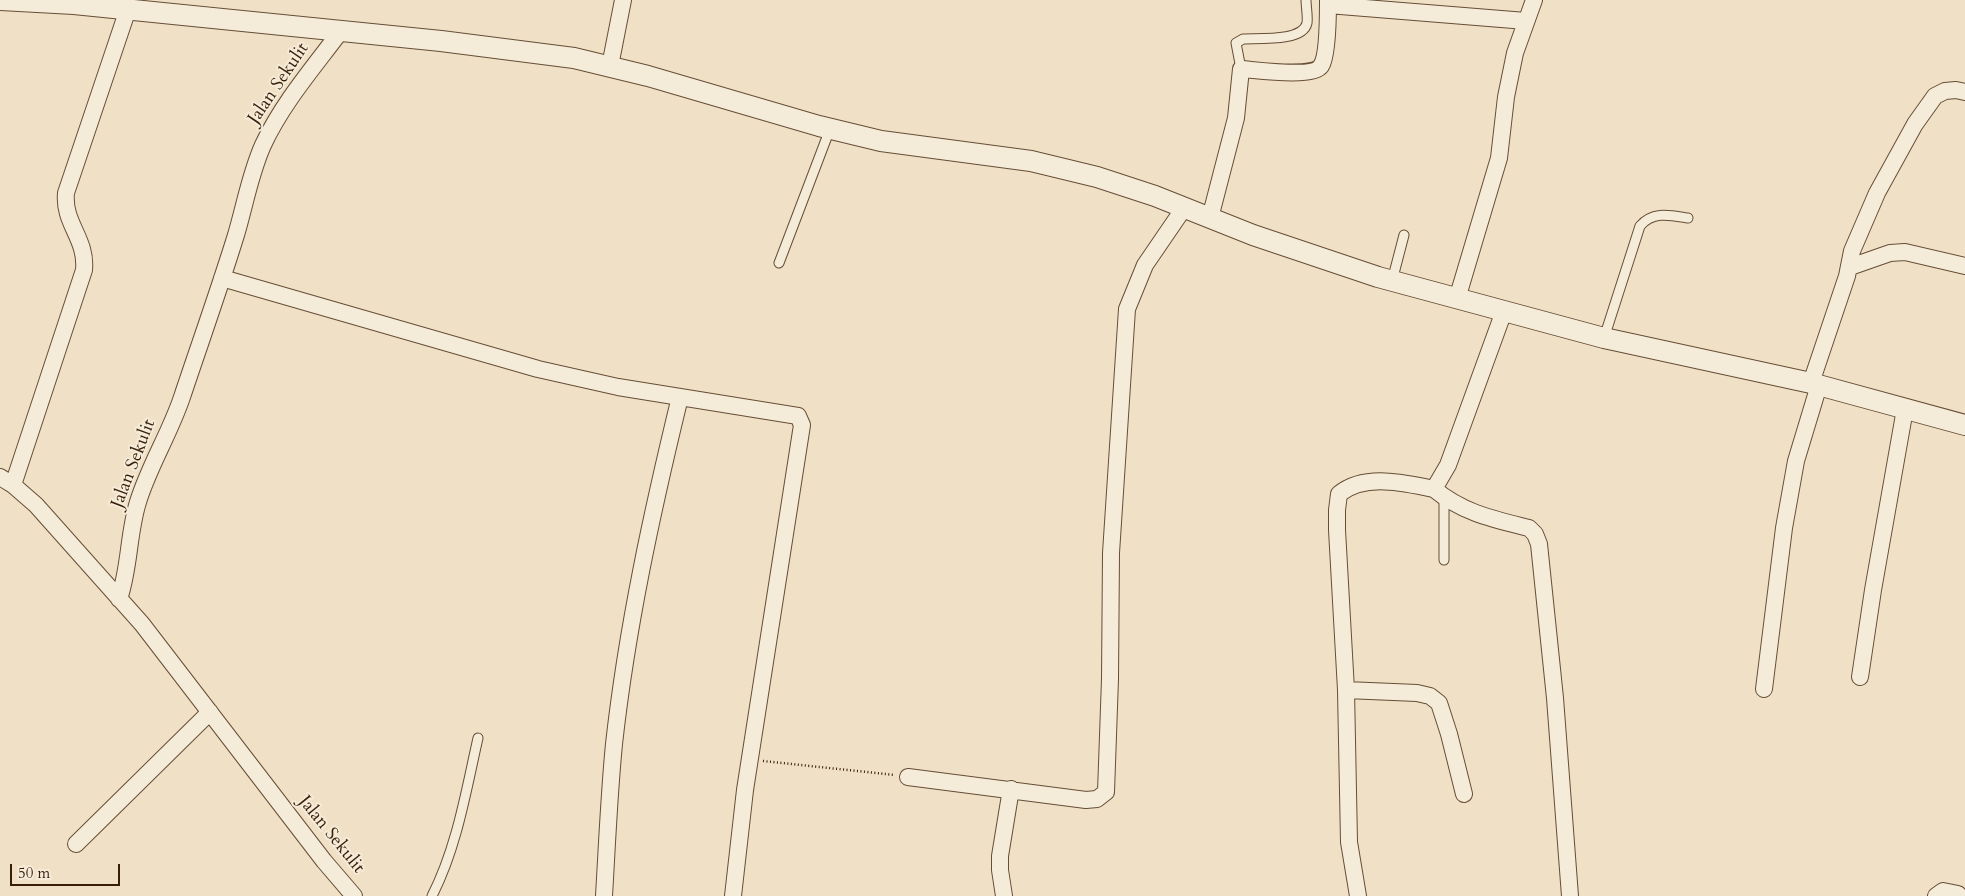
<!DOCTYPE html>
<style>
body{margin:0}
#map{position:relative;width:1965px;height:896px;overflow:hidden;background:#f0e0c5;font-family:Cardo,serif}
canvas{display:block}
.scale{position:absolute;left:10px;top:864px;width:110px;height:22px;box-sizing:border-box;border:2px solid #381e07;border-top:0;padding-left:6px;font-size:15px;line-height:18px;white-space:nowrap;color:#381e07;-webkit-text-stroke:4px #f5ebd9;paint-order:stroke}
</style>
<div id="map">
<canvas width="1965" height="896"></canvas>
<div class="scale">50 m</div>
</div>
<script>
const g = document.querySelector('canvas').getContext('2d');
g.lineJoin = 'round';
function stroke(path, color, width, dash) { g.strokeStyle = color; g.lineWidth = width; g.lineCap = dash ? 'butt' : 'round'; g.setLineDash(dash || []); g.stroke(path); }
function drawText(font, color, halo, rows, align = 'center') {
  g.font = font + ' Cardo,serif'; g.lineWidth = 4; g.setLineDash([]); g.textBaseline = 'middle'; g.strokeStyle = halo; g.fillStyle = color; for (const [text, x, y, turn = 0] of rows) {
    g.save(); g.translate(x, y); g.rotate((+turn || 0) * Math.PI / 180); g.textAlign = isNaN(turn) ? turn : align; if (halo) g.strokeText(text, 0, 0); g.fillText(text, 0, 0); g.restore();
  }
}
const service = new Path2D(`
 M 1241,69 L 1236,43 L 1243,39 C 1258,38 1303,42 1307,23 C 1308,16 1306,7 1306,0
 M 779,263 L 830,129
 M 1392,281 L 1404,235
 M 1604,338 L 1640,226 C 1653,211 1669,215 1688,218
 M 1444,560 L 1444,498
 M 432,896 C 457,847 466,791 478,738`);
const minor = new Path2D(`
 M 1328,5 L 1526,21
 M 610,66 L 623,0
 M 1210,218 L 1236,118 L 1241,69 C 1256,70 1314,78 1321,66 C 1328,56 1328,14 1328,0
 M 1850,267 L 1890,253 L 1905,252 L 1965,266
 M 222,278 L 538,369 L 618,387 L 798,416 L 802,425 L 745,790 L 733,896
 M 1457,299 L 1499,158 L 1506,97 L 1515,53 L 1534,0
 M 1811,383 L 1847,276 L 1852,251 L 1877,193 L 1915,124 L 1935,96 L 1945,91 L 1956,90 L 1965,92
 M 0,477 L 13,485 L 36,505 L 142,624 L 324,861 L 354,896
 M 13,485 L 84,270 C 87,238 63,224 66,193 L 128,9
 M 1434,489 C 1463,513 1493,519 1529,528 L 1535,534 L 1539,544 L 1555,698 L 1570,896
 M 119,599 C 130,567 128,534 138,502 C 149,466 170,433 182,397 C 200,343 219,290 236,235 C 245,205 250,174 263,145 C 282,104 313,68 340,32
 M 1860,677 L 1873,590 L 1905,409
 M 1764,689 L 1784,528 L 1796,461 L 1819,385
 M 1346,690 L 1417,693 L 1430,696 L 1439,703 L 1449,734 L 1464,794
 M 908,777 L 1086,800 L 1097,799 L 1106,792 L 1110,679 L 1111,553 L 1127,309 L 1145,265 L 1184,208
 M 76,844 L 210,712
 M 604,896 C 607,846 609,795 614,744 C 627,627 652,512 680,397
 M 1004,896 L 1000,870 L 1000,856 L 1011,789
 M 1358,896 L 1349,842 L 1346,690 L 1337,530 L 1337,510 L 1339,494 C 1365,473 1403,483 1434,489 L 1448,465 L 1504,311
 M 1936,896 L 1943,891 L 1958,894`);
const tertiary = new Path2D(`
 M 0,0 L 74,4 L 441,41 L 574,58 L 648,76 L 819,126 L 881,141 L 1031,161 L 1097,177 L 1155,196 L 1253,235 L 1378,277 L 1604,338 L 1811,383 L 1965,425`);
stroke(service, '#664e36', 11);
stroke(minor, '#664e36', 18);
stroke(tertiary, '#664e36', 22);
stroke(new Path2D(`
 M 763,761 L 895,775`), '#381e07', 2.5, [1, 2.5]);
stroke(service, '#f5ebd9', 9);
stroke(minor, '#f5ebd9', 16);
stroke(tertiary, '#f5ebd9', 20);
drawText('18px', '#381e07', '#f5ebd9', [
 ["Jalan Sekulit",279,84,-56],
 ["Jalan Sekulit",134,464,-69],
 ["Jalan Sekulit",331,835,51]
]);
</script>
